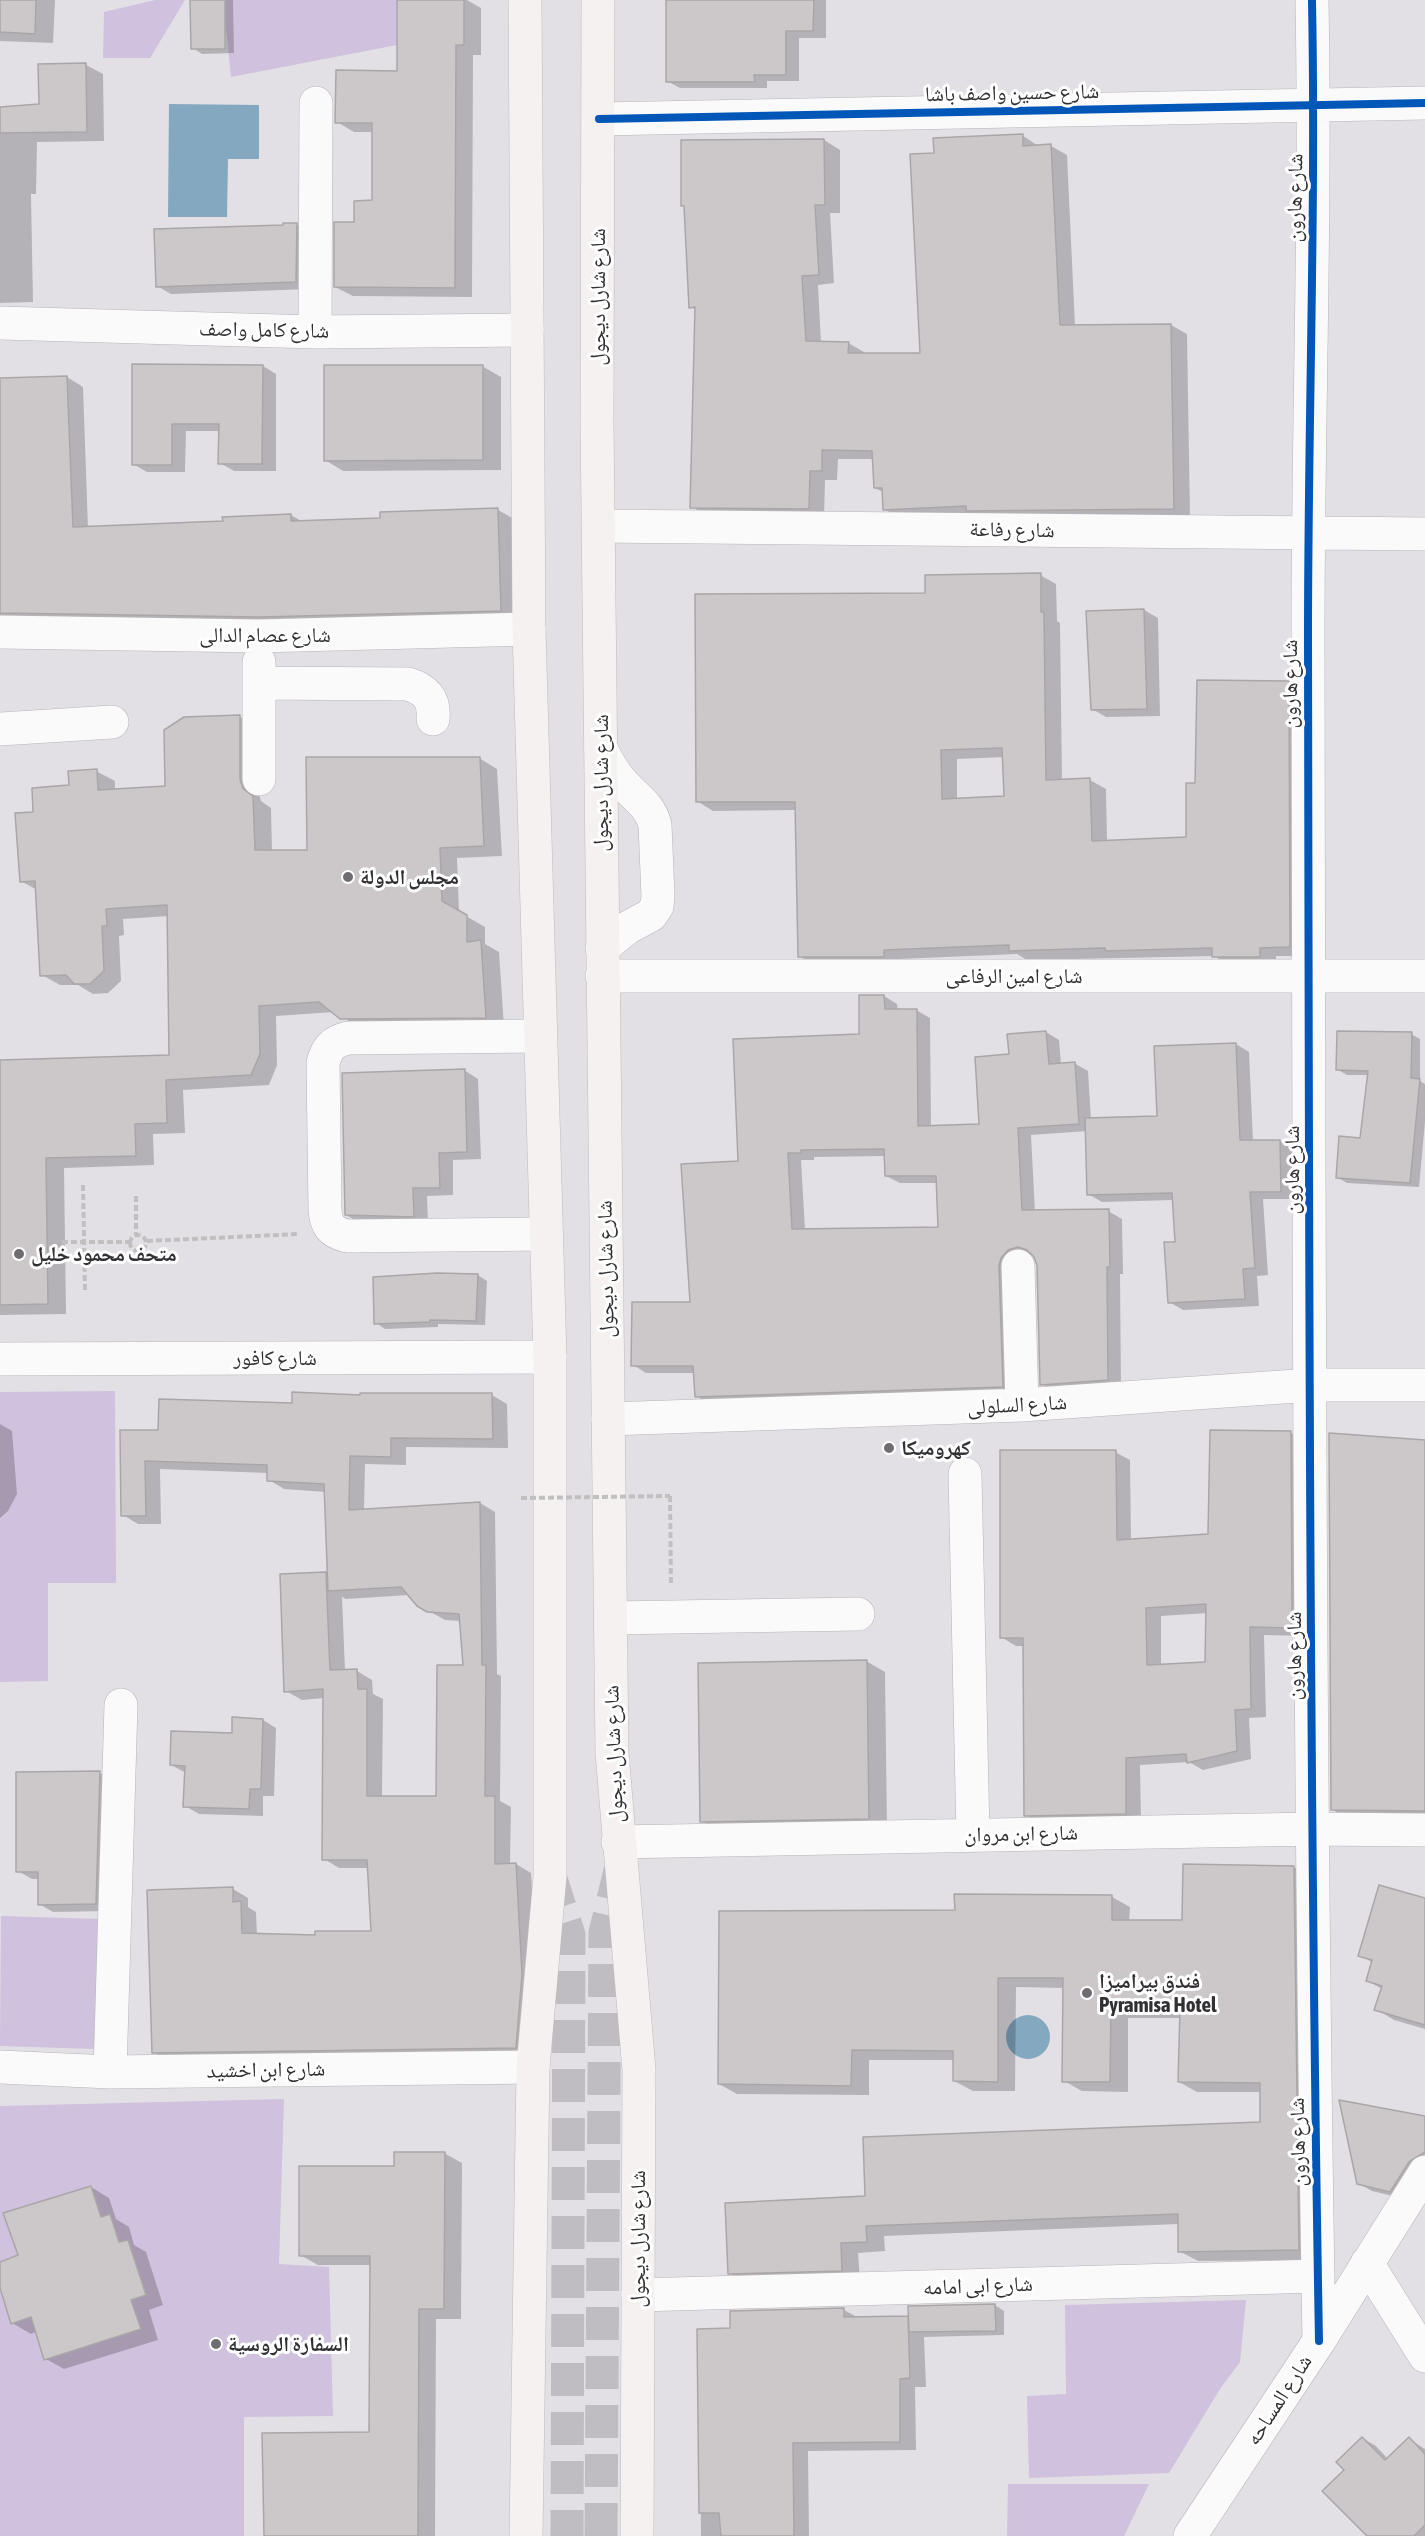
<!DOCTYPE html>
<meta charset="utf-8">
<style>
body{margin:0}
canvas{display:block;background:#e2dfe5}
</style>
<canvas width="1425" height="2536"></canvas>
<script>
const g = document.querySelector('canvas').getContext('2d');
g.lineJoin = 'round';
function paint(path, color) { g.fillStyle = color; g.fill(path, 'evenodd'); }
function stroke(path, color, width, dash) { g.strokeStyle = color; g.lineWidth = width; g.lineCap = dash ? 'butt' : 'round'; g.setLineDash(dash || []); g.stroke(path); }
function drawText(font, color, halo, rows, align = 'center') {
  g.font = font + ' "Asap Condensed","Noto Naskh Arabic",sans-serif'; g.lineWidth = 6; g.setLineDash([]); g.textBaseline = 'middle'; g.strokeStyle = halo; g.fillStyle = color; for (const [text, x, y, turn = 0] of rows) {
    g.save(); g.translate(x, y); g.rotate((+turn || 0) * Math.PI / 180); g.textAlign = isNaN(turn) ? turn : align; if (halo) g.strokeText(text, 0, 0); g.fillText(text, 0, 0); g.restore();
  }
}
paint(new Path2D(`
 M 155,0 L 185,0 L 150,58 L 103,58 L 104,12 Z
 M 223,0 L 398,0 L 397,45 L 231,77 Z
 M 115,1391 L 116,1583 L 48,1583 L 48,1681 L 0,1682 L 0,1392 Z
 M 1,1916 L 100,1919 L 95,2049 L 0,2046 Z
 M 284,2099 L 279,2264 L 329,2267 L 333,2416 L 244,2417 L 244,2536 L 0,2536 L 0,2106 Z
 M 1246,2300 L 1240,2362 L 1220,2389 L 1169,2473 L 1029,2478 L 1027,2396 L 1066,2394 L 1065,2305 Z
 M 1008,2484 L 1149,2484 L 1124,2536 L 1007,2536 Z`), '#d0c1de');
paint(new Path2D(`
 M 169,104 L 259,105 L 259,159 L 228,159 L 227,217 L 168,217 Z
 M1006 2037a22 22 0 1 1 44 0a22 22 0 1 1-44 0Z`), '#84a8bf');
paint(new Path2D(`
 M 0,0 L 55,0 L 53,43 L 0,41 Z
 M 192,0 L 233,0 L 234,53 L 202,54 L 193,48 Z
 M 399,0 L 467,0 L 481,8 L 481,55 L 473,55 L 472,297 L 353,296 L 335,287 L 355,224 L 373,202 L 374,132 L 354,132 L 337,122 L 399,72 Z
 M 667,0 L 826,0 L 826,38 L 799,38 L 799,81 L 767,81 L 767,88 L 680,88 L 667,81 Z
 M 86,65 L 103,74 L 104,141 L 37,142 L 36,194 L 31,194 L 33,302 L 0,303 L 0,109 L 40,106 Z
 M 1022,135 L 1038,146 L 1051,146 L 1067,155 L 1075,326 L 1171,325 L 1187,334 L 1190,518 L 900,518 L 884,509 L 883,492 L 875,488 L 874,459 L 838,459 L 837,480 L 825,480 L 824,518 L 708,516 L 692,507 L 697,310 L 690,307 L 824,140 L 840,150 L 840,213 L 830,213 L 834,283 L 818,285 L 821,343 L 848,343 L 864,352 L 864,355 L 921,355 L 936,154 Z
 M 296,224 L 310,232 L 310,289 L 171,294 L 157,286 Z
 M 134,366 L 263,366 L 276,374 L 276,471 L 234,471 L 220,463 L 220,431 L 186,431 L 185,472 L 147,472 L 133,464 Z
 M 482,366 L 501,377 L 501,470 L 343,471 L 325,460 Z
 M 67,377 L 83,387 L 88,528 L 224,522 L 291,515 L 303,522 L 382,519 L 498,510 L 514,519 L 517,620 L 0,633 L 0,380 Z
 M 1040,575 L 1056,584 L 1057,621 L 1060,623 L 1062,781 L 1090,780 L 1106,789 L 1107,841 L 1187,838 L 1197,785 L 1289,682 L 1305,692 L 1306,956 L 1276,956 L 1276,966 L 1230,966 L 1214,956 L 1027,960 L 1017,954 L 899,959 L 899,966 L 815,966 L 799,956 L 797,810 L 713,811 L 697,801 L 926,595 ZM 1004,757 L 1005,797 L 957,800 L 957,759 Z
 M 1144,610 L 1158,618 L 1160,716 L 1106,717 L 1092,709 Z
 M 240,717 L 258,727 L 258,790 L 261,801 L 271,808 L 272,851 L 308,851 L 479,758 L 497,769 L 502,856 L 457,858 L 459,912 L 485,927 L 485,944 L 499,952 L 504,1027 L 360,1028 L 334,1012 L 276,1016 L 277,1065 L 269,1085 L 183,1090 L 185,1133 L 153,1134 L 154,1165 L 64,1168 L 66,1314 L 0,1315 L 0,1061 L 171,1056 L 169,916 L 123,919 L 124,935 L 119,936 L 121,981 L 108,993 L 93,994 L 78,985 L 60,985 L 42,975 L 37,890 L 21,881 L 35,814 L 71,786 L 96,771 L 115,781 L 115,791 L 166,788 Z
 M 884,996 L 897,1004 L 898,1011 L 916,1010 L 930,1018 L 931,1127 L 981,1125 L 1010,1056 L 1046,1032 L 1059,1040 L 1061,1064 L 1074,1063 L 1088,1071 L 1091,1120 L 1158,1118 L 1236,1044 L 1249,1052 L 1253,1142 L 1280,1141 L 1294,1149 L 1294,1199 L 1263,1199 L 1268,1275 L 1257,1276 L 1259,1306 L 1183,1310 L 1169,1302 L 1176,1243 L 1174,1200 L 1102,1202 L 1088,1194 L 1087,1131 L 1031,1135 L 1035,1212 L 1108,1211 L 1122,1219 L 1123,1274 L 1120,1274 L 1121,1387 L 1055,1392 L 1042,1384 L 1038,1265 L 1033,1254 L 1021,1258 L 1016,1394 L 710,1404 L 696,1396 L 695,1373 L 646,1373 L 633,1365 L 691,1304 L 740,1162 L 861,1035 ZM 886,1156 L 886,1176 L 900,1183 L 938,1183 L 939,1228 L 805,1230 L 801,1160 L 814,1160 L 814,1157 Z
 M 1411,1034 L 1420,1039 L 1420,1081 L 1425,1084 L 1425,1122 L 1419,1187 L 1347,1183 L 1338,1178 L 1362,1139 L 1369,1075 L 1347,1075 L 1338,1070 Z
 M 464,1070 L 478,1079 L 481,1159 L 453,1160 L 453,1195 L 427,1196 L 428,1224 L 360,1223 L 346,1215 Z
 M 478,1275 L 487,1281 L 485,1325 L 438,1324 L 438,1327 L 385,1329 L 376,1323 Z
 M 492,1395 L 507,1404 L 508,1448 L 406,1447 L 406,1465 L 365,1464 L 364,1510 L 480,1503 L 495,1512 L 497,1674 L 501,1676 L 500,1801 L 511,1807 L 510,1864 L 516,1864 L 531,1873 L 538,1984 L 531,2057 L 169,2061 L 153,2052 L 233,1889 L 248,1898 L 248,1907 L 256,1912 L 257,1935 L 316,1936 L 373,1933 L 369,1868 L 339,1868 L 324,1859 L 324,1698 L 302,1700 L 286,1691 L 326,1573 L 329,1575 L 326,1492 L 284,1489 L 269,1480 L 269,1473 L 160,1469 L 161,1524 L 138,1524 L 123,1515 L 122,1432 L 159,1432 L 294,1405 L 362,1396 ZM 409,1595 L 418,1605 L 445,1620 L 461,1621 L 465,1667 L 438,1798 L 382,1798 L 383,1699 L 373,1694 L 372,1680 L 357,1671 L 345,1671 L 342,1597 L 346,1599 Z
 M 0,1424 L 12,1431 L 17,1494 L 8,1511 L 0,1518 Z
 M 1291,1433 L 1306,1441 L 1307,1636 L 1264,1635 L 1266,1717 L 1249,1718 L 1251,1759 L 1203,1770 L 1189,1762 L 1140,1765 L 1141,1821 L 1041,1823 L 1026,1815 L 1024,1646 L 1016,1646 L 1001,1637 L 1115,1452 L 1130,1460 L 1131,1540 L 1210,1535 ZM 1208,1613 L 1206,1663 L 1161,1665 L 1161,1616 Z
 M 1425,1442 L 1425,1820 L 1350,1820 L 1333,1810 Z
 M 866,1661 L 885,1672 L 887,1828 L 720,1831 L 702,1821 Z
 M 263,1720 L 276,1728 L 274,1796 L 263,1796 L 263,1816 L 199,1814 L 185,1806 L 186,1773 L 171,1765 Z
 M 100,1773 L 114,1781 L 110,1911 L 53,1912 L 39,1904 L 39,1879 L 32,1879 L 18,1871 Z
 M 1294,1867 L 1312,1878 L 1316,2260 L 1198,2261 L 1179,2251 L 1179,2224 L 884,2236 L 885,2251 L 858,2253 L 860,2280 L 748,2283 L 729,2273 L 866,2197 L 1262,2123 L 1261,2092 L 1197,2092 L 1179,2082 L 1182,2018 L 1128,2018 L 1128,2092 L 1082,2091 L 1064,2081 L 1065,1988 L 1016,1987 L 1015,2091 L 973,2091 L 954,2081 L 955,2060 L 869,2060 L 869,2095 L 737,2094 L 719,2084 L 957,1912 L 1112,1897 L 1130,1907 L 1129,1922 L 1184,1922 Z
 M 1425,1900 L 1425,2029 L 1394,2020 L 1376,2009 L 1382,1989 L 1368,1981 L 1373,1963 L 1360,1955 Z
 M 1425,2118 L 1425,2168 L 1405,2199 L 1372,2191 L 1358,2183 Z
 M 444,2153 L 462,2163 L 461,2319 L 436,2319 L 435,2536 L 265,2536 L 371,2433 L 371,2265 L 318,2265 L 300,2255 L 395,2168 Z
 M 91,2187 L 109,2198 L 116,2219 L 129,2227 L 134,2245 L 146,2252 L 163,2305 L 149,2310 L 158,2340 L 64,2369 L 46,2359 L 37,2331 L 31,2334 L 12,2323 L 0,2283 L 0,2263 L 19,2256 Z
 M 995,2305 L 1004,2311 L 1004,2335 L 924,2337 L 926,2387 L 915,2387 L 916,2450 L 808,2451 L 809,2536 L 701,2536 L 699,2330 L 732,2330 L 844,2310 L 859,2318 L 910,2319 Z
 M 1362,2438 L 1376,2446 L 1388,2459 L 1409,2439 L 1425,2449 L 1425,2536 L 1369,2536 L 1346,2470 Z`), '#0003');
const building = new Path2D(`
 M 0,0 L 36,0 L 35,34 L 0,32 Z
 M 190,0 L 225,0 L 225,49 L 191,49 Z
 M 397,0 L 464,0 L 464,45 L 456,45 L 455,288 L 334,287 L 334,222 L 354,222 L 354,201 L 372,200 L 372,123 L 335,123 L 336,70 L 397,71 Z
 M 666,0 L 814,0 L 813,31 L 786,31 L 786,75 L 754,75 L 755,82 L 666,82 Z
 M 86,63 L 87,132 L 0,133 L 0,107 L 39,104 L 38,64 Z
 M 1023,134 L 1023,146 L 1051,144 L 1060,325 L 1171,324 L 1174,509 L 966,511 L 966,506 L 883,510 L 882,488 L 874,488 L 872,451 L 822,450 L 822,471 L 810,471 L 809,509 L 690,508 L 695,307 L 689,308 L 684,206 L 681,206 L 681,140 L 824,139 L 825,205 L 815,205 L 819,275 L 802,276 L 806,341 L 849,342 L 848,353 L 920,353 L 910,154 L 934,153 L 933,138 Z
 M 283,223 L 297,223 L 296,282 L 156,287 L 154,229 L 283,225 Z
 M 132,364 L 263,365 L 262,464 L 218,464 L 219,424 L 172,424 L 172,465 L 132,465 Z
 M 324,365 L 483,365 L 483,460 L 324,461 Z
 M 67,376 L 73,527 L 223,521 L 222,517 L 291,514 L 291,521 L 380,518 L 380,512 L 498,508 L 501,611 L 259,617 L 0,613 L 0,378 Z
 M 1041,573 L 1041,612 L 1044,612 L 1046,780 L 1090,778 L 1092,841 L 1186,837 L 1186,783 L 1195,783 L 1197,680 L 1289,681 L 1290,947 L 1260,948 L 1260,957 L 1212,957 L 1212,948 L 1105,951 L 1105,948 L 1009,951 L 1009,945 L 884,950 L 884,957 L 798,957 L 795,802 L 696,802 L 695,594 L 925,593 L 925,575 ZM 1002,748 L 1004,796 L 942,799 L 941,750 Z
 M 1144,609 L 1147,709 L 1091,710 L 1086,611 Z
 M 240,715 L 240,779 L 243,789 L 253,796 L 255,850 L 307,850 L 306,757 L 480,757 L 484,846 L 440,848 L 442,901 L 467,915 L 467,942 L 481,940 L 486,1018 L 340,1019 L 319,1002 L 259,1006 L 260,1054 L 251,1075 L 166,1080 L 167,1123 L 135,1124 L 136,1156 L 46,1158 L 48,1304 L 0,1305 L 0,1060 L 169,1055 L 167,905 L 106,909 L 107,926 L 102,926 L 104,971 L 90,984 L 74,984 L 66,975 L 40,976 L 35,881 L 20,882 L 15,813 L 33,812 L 32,788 L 69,785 L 68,771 L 97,769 L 98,790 L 165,786 L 164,730 L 184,717 Z
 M 859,995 L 884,995 L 885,1009 L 917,1009 L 918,1126 L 979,1124 L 975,1057 L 1009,1054 L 1007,1034 L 1046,1031 L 1049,1064 L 1075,1062 L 1079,1124 L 1018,1128 L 1022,1210 L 1109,1209 L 1110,1267 L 1107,1267 L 1108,1380 L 1040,1385 L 1037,1265 L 1034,1257 L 1027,1250 L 1018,1247 L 1008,1250 L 1001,1258 L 999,1266 L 1003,1387 L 695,1397 L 693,1366 L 631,1366 L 632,1302 L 690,1302 L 681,1164 L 738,1161 L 733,1039 L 859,1034 ZM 884,1149 L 885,1176 L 936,1176 L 938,1227 L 792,1229 L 788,1153 L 801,1153 L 801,1150 Z
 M 1337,1031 L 1412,1032 L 1411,1078 L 1420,1079 L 1410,1183 L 1336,1178 L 1339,1136 L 1360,1138 L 1368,1071 L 1336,1070 Z
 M 1236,1043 L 1240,1140 L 1280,1140 L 1281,1192 L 1250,1192 L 1255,1268 L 1243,1269 L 1245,1299 L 1168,1303 L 1164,1242 L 1175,1242 L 1172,1193 L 1087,1195 L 1085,1118 L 1157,1116 L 1154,1046 Z
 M 465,1069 L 467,1152 L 439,1153 L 440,1188 L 413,1188 L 414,1217 L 345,1215 L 342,1073 Z
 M 437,1273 L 478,1274 L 476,1321 L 430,1320 L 430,1322 L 374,1324 L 373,1277 Z
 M 292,1392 L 360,1395 L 360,1393 L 492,1393 L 493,1439 L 391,1438 L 391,1457 L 350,1456 L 349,1510 L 480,1502 L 482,1665 L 486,1665 L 485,1796 L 495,1796 L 495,1864 L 516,1863 L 522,1974 L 516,2048 L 152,2053 L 147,1890 L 233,1887 L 233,1902 L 241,1901 L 242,1933 L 315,1935 L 315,1931 L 371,1931 L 367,1860 L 322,1860 L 323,1689 L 284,1692 L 280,1574 L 326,1572 L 330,1670 L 357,1669 L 358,1689 L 367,1689 L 367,1796 L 436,1796 L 437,1665 L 463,1665 L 459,1614 L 427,1612 L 417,1606 L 401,1587 L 328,1591 L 324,1484 L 267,1481 L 267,1465 L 145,1461 L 146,1516 L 121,1516 L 120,1430 L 158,1430 L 159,1399 L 292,1403 Z
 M 1210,1430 L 1291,1431 L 1292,1628 L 1250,1627 L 1251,1709 L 1235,1710 L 1237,1751 L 1187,1763 L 1186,1754 L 1126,1758 L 1126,1814 L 1024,1816 L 1023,1638 L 1000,1638 L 1000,1450 L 1116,1450 L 1117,1540 L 1208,1534 ZM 1206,1604 L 1205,1662 L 1147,1665 L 1146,1608 Z
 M 1329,1433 L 1425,1440 L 1425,1811 L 1331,1810 Z
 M 867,1660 L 869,1819 L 700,1822 L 698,1663 Z
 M 232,1717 L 263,1719 L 261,1789 L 250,1789 L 249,1809 L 183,1807 L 185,1766 L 170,1765 L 171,1731 L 232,1733 Z
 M 100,1771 L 96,1904 L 38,1905 L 38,1872 L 16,1872 L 16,1772 Z
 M 1183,1864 L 1294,1866 L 1299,2250 L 1178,2252 L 1178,2214 L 866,2226 L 867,2242 L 841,2243 L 842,2271 L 728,2274 L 725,2203 L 865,2196 L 863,2137 L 1260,2122 L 1260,2083 L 1178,2082 L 1180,2009 L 1111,2009 L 1110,2082 L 1062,2082 L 1063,1978 L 998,1978 L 998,2082 L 953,2081 L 953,2051 L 852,2050 L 851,2086 L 718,2084 L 719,1911 L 955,1910 L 954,1894 L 1112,1895 L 1112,1920 L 1182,1920 Z
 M 1379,1885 L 1425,1898 L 1425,2025 L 1374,2010 L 1382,1986 L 1366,1981 L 1372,1960 L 1358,1956 Z
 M 1339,2100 L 1425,2116 L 1425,2152 L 1409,2162 L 1390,2192 L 1357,2184 Z
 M 394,2152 L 445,2152 L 444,2309 L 419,2309 L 418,2536 L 264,2536 L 262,2433 L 369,2432 L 370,2256 L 299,2256 L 299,2166 L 394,2166 Z
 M 91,2186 L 101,2217 L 110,2214 L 119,2242 L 128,2240 L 146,2295 L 131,2300 L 141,2329 L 44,2360 L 31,2317 L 11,2324 L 0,2288 L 0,2262 L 18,2255 L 3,2213 Z
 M 995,2304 L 996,2331 L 909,2332 L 908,2306 Z
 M 844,2308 L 844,2317 L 908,2316 L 910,2378 L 900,2379 L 900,2442 L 793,2443 L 794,2536 L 721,2536 L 719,2513 L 699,2513 L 697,2329 L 730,2328 L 730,2311 Z
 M 1362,2437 L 1385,2460 L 1409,2437 L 1425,2454 L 1425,2525 L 1414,2536 L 1367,2536 L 1322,2491 L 1344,2470 L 1336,2462 Z`);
paint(building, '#ccc8ca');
stroke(building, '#aaa6a8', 1.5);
stroke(new Path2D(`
 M 550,1876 L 569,1935 L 567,2536
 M 601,2536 L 605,1933 L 620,1871`), '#bfbcc2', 33, [33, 16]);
const minor = new Path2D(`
 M 1312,0 C 1316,212 1308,423 1308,635 C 1309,1204 1309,1772 1319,2341
 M 599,119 L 1425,103
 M 0,323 L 315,332 L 527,330
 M 315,332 L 316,103
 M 599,526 L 1425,534
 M 0,632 L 259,636 L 529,629
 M 259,662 L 259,779
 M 259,683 L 408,684 C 427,690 435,700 433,719
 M 0,729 L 112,722
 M 601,749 C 607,761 612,771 621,781 C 634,797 650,804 655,825 L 658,896 L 657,906 L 651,915 L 627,928 L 602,948
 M 602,976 L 1425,976
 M 540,1036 L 348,1038 C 332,1042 327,1048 323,1063 L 325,1209 C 326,1226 331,1232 347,1236 L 546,1234
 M 1018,1266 L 1022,1405
 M 0,1359 L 550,1357
 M 608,1419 L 1022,1405 L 1311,1385 L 1425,1385
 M 965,1474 L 973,1835
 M 611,1618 L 858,1614
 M 618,1842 L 1313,1829 L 1425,1830
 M 0,2067 L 110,2072 L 533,2067
 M 110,2072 L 121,1705
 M 1367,2263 L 1425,2356
 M 638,2295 L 1318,2276
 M 1190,2536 L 1319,2341 L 1425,2172`);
const major = new Path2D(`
 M 525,0 L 529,629 L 550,1357 L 550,1876 L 533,2067 L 526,2536
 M 598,0 L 597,423 L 612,1753 L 639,2070 L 637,2536`);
stroke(minor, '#b6b4b8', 34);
stroke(major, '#c0baba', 34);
stroke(new Path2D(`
 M 83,1185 L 85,1291
 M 136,1196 L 136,1235
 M130 1243a8 8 0 1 1 16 0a8 8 0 1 1-16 0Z
 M 147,1241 L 298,1234
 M 62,1242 L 130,1242
 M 670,1496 L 671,1585`), '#c1c0c1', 4, [6, 3]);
stroke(minor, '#fbfafb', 33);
stroke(major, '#f5f1f0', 33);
stroke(new Path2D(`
 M 521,1498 L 670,1496`), '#c1c0c1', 4, [6, 3]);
stroke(new Path2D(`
 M 1312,0 C 1316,212 1308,423 1308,635 C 1309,1204 1309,1772 1319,2341
 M 599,119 L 1425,103`), '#0057b8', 8);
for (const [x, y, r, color] of [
 [348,877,6,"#706d72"],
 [19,1254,6,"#706d72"],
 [889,1448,6,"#706d72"],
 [1087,1993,6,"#706d72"],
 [216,2344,6,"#706d72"]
]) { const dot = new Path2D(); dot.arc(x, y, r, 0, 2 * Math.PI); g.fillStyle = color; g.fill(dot); stroke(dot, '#fff', 2); }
drawText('21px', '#323034', '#fff', [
 ["شارع حسين واصف باشا",1012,93,-1],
 ["شارع هارون",1295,198,-89],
 ["شارع شارل ديجول",598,297,-90],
 ["شارع كامل واصف",264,330,1],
 ["شارع رفاعة",1012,530,1],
 ["شارع عصام الدالى",265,635],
 ["شارع هارون",1290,684,-90],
 ["شارع شارل ديجول",601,783,-90],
 ["شارع امين الرفاعى",1014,976],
 ["شارع هارون",1292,1170,-90],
 ["شارع شارل ديجول",606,1269,-91],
 ["شارع كافور",275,1358],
 ["شارع السلولى",1017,1405,-3],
 ["شارع هارون",1294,1656,-90],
 ["شارع شارل ديجول",614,1754,-92],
 ["شارع ابن مروان",1021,1834,-1],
 ["شارع ابن اخشيد",266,2070,-1],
 ["شارع هارون",1298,2142,-91],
 ["شارع شارل ديجول",638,2239,-90],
 ["شارع ابى امامه",978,2286,-2],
 ["شارع المساحه",1279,2400,-57]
]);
drawText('bold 21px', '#323034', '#fff', [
 ["مجلس الدولة",360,877],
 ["متحف محمود خليل",31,1254],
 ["كهروميكا",901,1448],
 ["فندق بيراميزا",1099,1981],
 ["Pyramisa Hotel",1099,2005],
 ["السفارة الروسية",228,2344]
], 'left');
</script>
